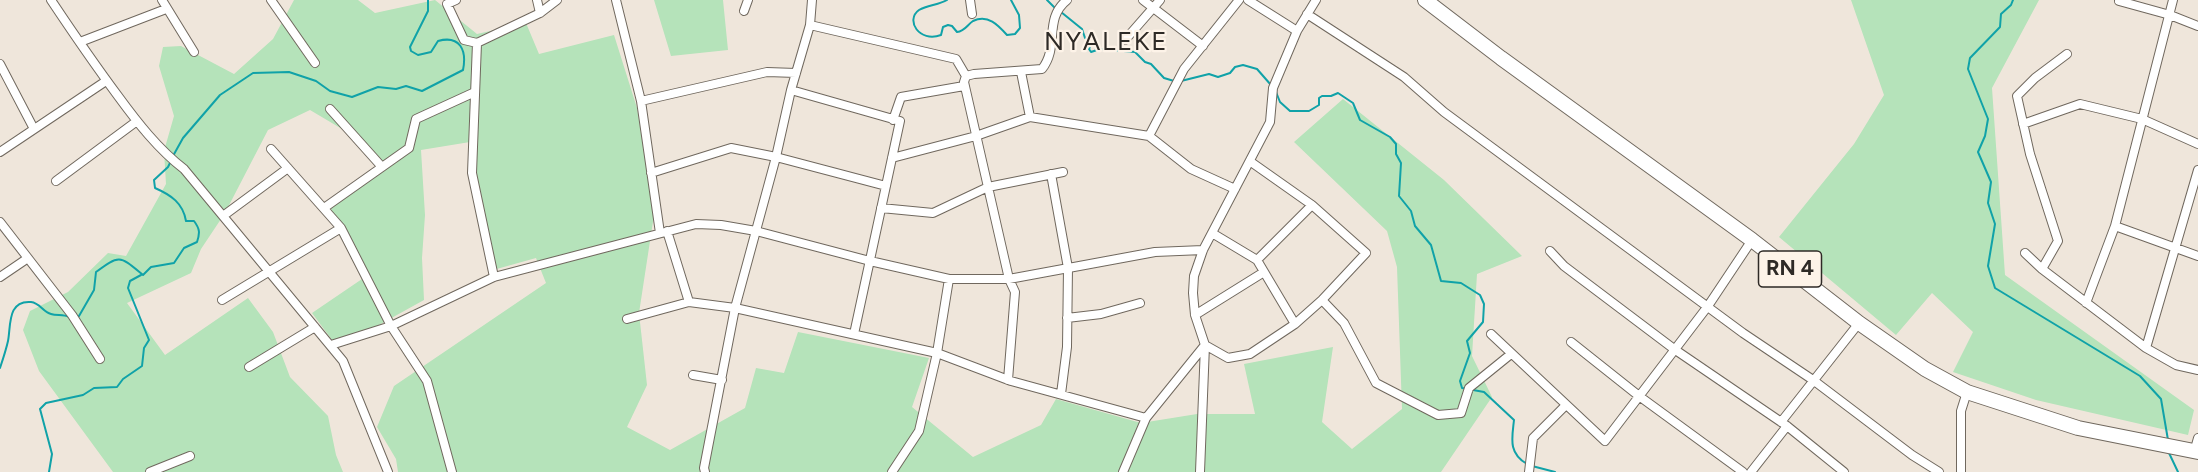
<!DOCTYPE html>
<style>
body{margin:0}
canvas{display:block;background:#efe6db}
</style>
<canvas width="2198" height="472"></canvas>
<script>
const g = document.querySelector('canvas').getContext('2d');
g.lineJoin = 'round';
function paint(path, color) { g.fillStyle = color; g.fill(path, 'evenodd'); }
function stroke(path, color, width, dash) { g.strokeStyle = color; g.lineWidth = width; g.lineCap = dash ? 'butt' : 'round'; g.setLineDash(dash || []); g.stroke(path); }
function drawText(font, color, halo, rows, align = 'center') {
  g.font = font + ' Figtree,sans-serif'; g.lineWidth = 4.5; g.setLineDash([]); g.textBaseline = 'middle'; g.strokeStyle = halo; g.fillStyle = color; for (const [text, x, y, turn = 0] of rows) {
    g.save(); g.translate(x, y); g.rotate((+turn || 0) * Math.PI / 180); g.textAlign = isNaN(turn) ? turn : align; if (halo) g.strokeText(text, 0, 0); g.fillText(text, 0, 0); g.restore();
  }
}
paint(new Path2D(`
 M 294,0 L 358,0 L 375,13 L 435,0 L 477,34 L 526,23 L 539,54 L 614,35 L 637,108 L 654,215 L 639,313 L 647,385 L 627,427 L 670,450 L 745,408 L 756,368 L 784,373 L 798,332 L 929,358 L 912,407 L 973,457 L 1041,425 L 1056,399 L 1141,423 L 1197,414 L 1255,414 L 1244,364 L 1333,347 L 1322,422 L 1352,449 L 1402,409 L 1397,267 L 1387,231 L 1294,142 L 1343,99 L 1444,180 L 1522,256 L 1477,274 L 1472,356 L 1492,397 L 1441,472 L 398,472 L 396,459 L 377,427 L 394,386 L 546,283 L 536,258 L 493,270 L 470,142 L 421,150 L 425,215 L 422,258 L 424,300 L 368,331 L 332,340 L 312,313 L 362,279 L 328,202 L 382,163 L 342,129 L 310,110 L 268,130 L 225,213 L 201,249 L 191,273 L 127,303 L 165,355 L 248,298 L 273,332 L 290,377 L 328,416 L 336,455 L 343,472 L 113,472 L 39,371 L 23,330 L 30,311 L 68,292 L 108,253 L 126,256 L 166,184 L 164,151 L 174,116 L 159,66 L 163,47 L 181,46 L 234,74 L 273,39 Z
 M 654,0 L 723,0 L 728,50 L 671,56 Z
 M 1851,0 L 2039,0 L 1992,88 L 2005,275 L 2194,410 L 2188,435 L 2036,400 L 1953,372 L 1973,332 L 1932,293 L 1896,335 L 1779,237 L 1854,144 L 1884,95 Z`), '#b5e3ba');
stroke(new Path2D(`
 M 947,0 C 939,5 928,5 919,10 C 905,20 919,43 941,35 L 943,27 L 948,25 L 952,26 L 957,32 C 965,31 967,25 973,21 C 988,14 998,25 1007,35 L 1015,34 L 1020,28 L 1019,15 L 1011,0
 M 1047,0 L 1056,9
 M 2013,0 L 2011,5 L 2001,14 L 2000,27 L 1970,58 L 1968,69 L 1988,119 L 1985,136 L 1978,152 L 1991,182 L 1988,203 L 1995,224 L 1988,266 L 1995,288 L 2140,376 L 2161,399 L 2168,440
 M 1061,12 L 1082,29 L 1085,38 L 1092,42 L 1089,49 L 1091,52 L 1100,49 L 1135,52 L 1145,62 L 1151,64 L 1164,78 L 1174,81
 M 1181,81 L 1209,74 L 1218,77 L 1230,73 L 1235,67 L 1243,65 L 1257,69 L 1271,85
 M 1276,92 L 1280,102 L 1290,111 L 1309,111 L 1319,105 L 1319,98 L 1322,96 L 1331,96 L 1338,93 L 1353,103 L 1360,120 L 1390,137 L 1396,144 L 1396,154 L 1401,163 L 1399,196 L 1411,211 L 1415,226 L 1431,245 L 1441,281 L 1461,283 L 1480,295 L 1484,304 L 1483,322 L 1467,341 L 1470,353 L 1460,381 L 1462,388 L 1484,392 L 1514,420 C 1512,438 1508,453 1527,464
 M 173,156 L 183,138 L 220,95 L 253,73 L 289,72 L 316,81 L 330,91 L 352,97 L 378,87 L 396,89 L 406,86 L 422,91 L 463,70 C 467,50 460,35 438,41 L 431,52 L 418,55 L 411,51 L 410,47 L 428,11 L 428,0
 M 75,317 L 79,316 L 94,290 L 96,272 C 120,254 120,256 143,275 L 151,267 L 174,263 L 184,248 L 197,242 C 200,233 200,229 194,221 L 186,221 C 183,203 171,195 155,188 L 154,180 L 168,167 L 171,161
 M 0,368 C 3,359 6,350 8,341 C 11,326 7,300 31,302 C 40,303 43,312 51,314 C 57,316 63,314 69,317
 M 2169,453 L 2178,472
 M 1532,466 L 1555,472
 M 49,472 L 52,454 L 40,409 L 46,403 L 83,395 L 94,388 L 117,387 L 123,379 L 142,366 L 144,348 L 149,340 L 128,288 L 130,281 L 141,275`), '#10a2a8', 2);
const street = new Path2D(`
 M 51,0 C 73,33 95,65 118,96 C 137,122 158,149 184,169 L 343,361 L 388,472
 M 162,0 L 194,52
 M 271,0 L 315,63
 M 456,0 L 447,4 L 464,40 L 477,43
 M 537,0 L 540,13
 M 616,0 L 641,101 L 660,233
 M 970,0 L 972,14
 M 1143,0 L 1203,46
 M 1248,0 L 1297,31
 M 2119,1 L 2170,15 L 2198,26
 M 744,11 L 748,0
 M 1307,14 L 1404,77 L 1444,112 L 1743,333 L 1813,380 L 1912,455 L 1939,472
 M 810,25 L 956,59 L 966,76
 M 1125,40 L 1160,0
 M 80,42 L 166,9
 M 0,64 L 34,129
 M 1021,72 L 1030,117
 M 791,90 L 900,121 L 854,334
 M 641,101 L 767,72 L 796,73
 M 330,109 L 382,167
 M 893,120 L 901,97 L 964,86
 M 2023,124 L 2080,104 L 2142,119 L 2198,144
 M 1149,136 L 1184,69 L 1239,0
 M 271,149 L 341,228 L 391,326 L 427,381 L 452,472
 M 0,152 L 106,81
 M 892,158 L 976,136 L 1030,117 L 1149,136 L 1191,169 L 1235,189
 M 651,173 L 731,148 L 776,157 L 886,186
 M 1051,174 L 1068,268 L 1067,347 L 1061,394
 M 56,181 L 137,121
 M 324,208 L 409,148 L 416,119 L 475,92
 M 881,208 L 933,213 L 988,187 L 1063,172
 M 223,216 L 288,168
 M 0,222 L 72,315 L 100,359
 M 2115,226 L 2198,256
 M 667,231 L 689,302
 M 1212,233 L 1257,260 L 1295,324
 M 1550,251 L 1564,266 L 1674,349 L 1787,426 L 1844,472
 M 2025,253 L 2042,269 L 2146,348 L 2176,365 L 2198,370
 M 1257,260 L 1312,205
 M 2042,269 L 2058,241 L 2030,154 L 2017,96 L 2035,78 L 2067,54
 M 0,277 L 28,258
 M 494,277 L 472,173 L 477,43 L 540,13 L 557,0
 M 222,300 L 341,228
 M 1322,300 L 1344,323 L 1376,383 L 1438,415 L 1461,413 L 1469,388 L 1511,354
 M 2086,303 L 2115,226 L 2173,0
 M 1195,315 L 1264,272
 M 1067,318 L 1101,314 L 1140,303
 M 627,319 L 689,302 L 735,308 L 937,353 L 1011,381 L 1146,418
 M 1491,334 L 1605,441 L 1708,306 L 1752,240
 M 1571,342 L 1639,396 L 1743,472
 M 331,345 L 391,326 L 494,277 L 696,224 L 721,225 L 756,231 L 870,261 L 949,279 L 1009,279 L 1155,252 L 1203,250
 M 2146,348 L 2198,170
 M 249,367 L 315,327
 M 693,375 L 722,380
 M 1008,380 L 1015,292 L 1009,279 L 964,82 L 966,76 L 974,74 L 1042,69 C 1060,46 1043,19 1067,0
 M 1781,422 L 1859,323
 M 2194,452 L 2198,438
 M 150,472 L 190,456
 M 705,472 L 704,468 L 735,308 L 776,157 L 791,90 L 810,25 L 812,0
 M 892,472 L 919,431 L 937,353 L 949,279
 M 1123,472 L 1146,418 L 1205,345 L 1228,358 L 1250,354 L 1295,324 L 1322,300 L 1366,253 L 1312,205 L 1251,162
 M 1200,472 L 1205,345 L 1195,315 L 1193,293 L 1194,276 L 1203,250 L 1270,122 L 1273,88 L 1297,31 L 1316,0
 M 1529,472 L 1533,438 L 1566,405
 M 1751,472 L 1787,426
 M 1961,472 L 1961,411 L 1967,392`);
const highway = new Path2D(`
 M 1425,0 L 1501,58 L 1752,240 L 1859,323 L 1925,369 L 1967,392 L 2078,428 L 2198,452`);
stroke(street, '#70685e', 10);
stroke(highway, '#70685e', 16);
stroke(street, '#fff', 8);
stroke(highway, '#fff', 14);
for (const [x, y, w] of [
 [1790,269,63]
]) { const box = new Path2D(); box.roundRect(x - w / 2, y - 18, w, 36, 4.5); g.fillStyle = '#fdf3e8'; g.fill(box); stroke(box, '#2e2a26', 1.5); }
drawText('bold 21px', '#2e2a26', null, [
 ["RN 4",1790,269]
]);
g.letterSpacing = '1.5px';
drawText('26px', '#2e2a26', '#fdf3e8', [
 ["NYALEKE",1106,42]
]);
g.letterSpacing = '0px';
</script>
